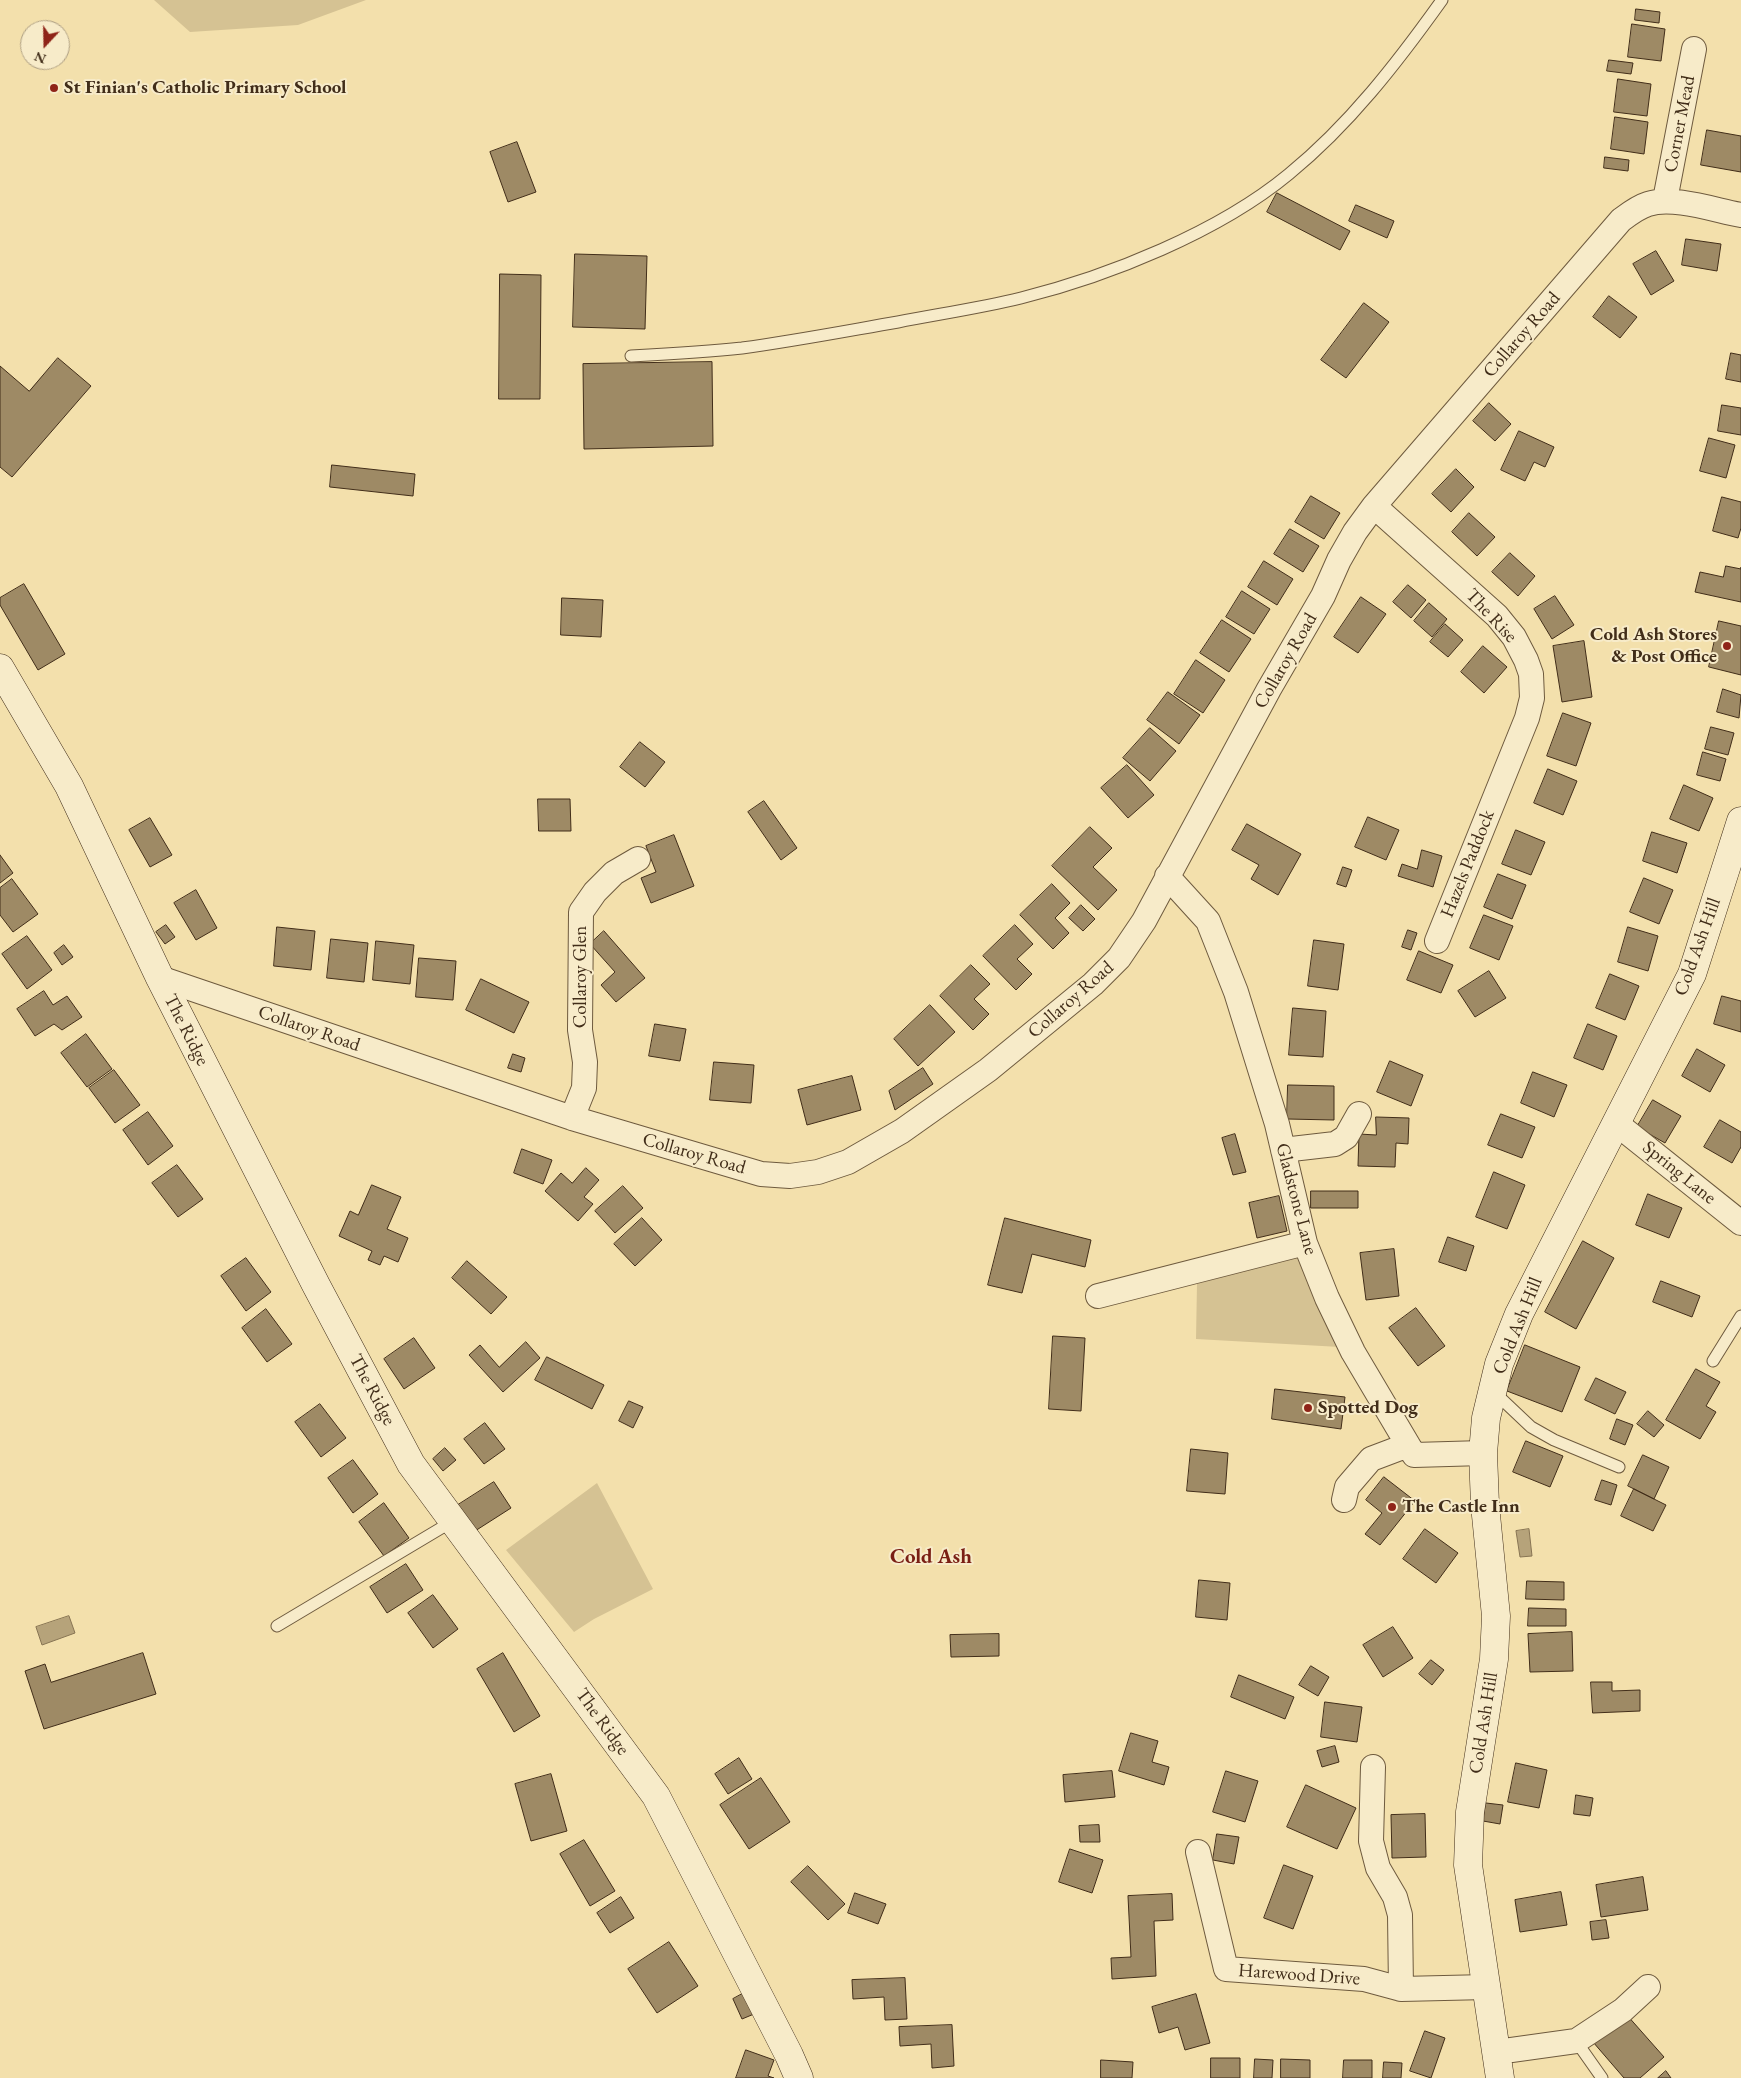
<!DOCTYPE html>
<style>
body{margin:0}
#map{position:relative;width:1741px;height:2078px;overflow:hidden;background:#f3e0ac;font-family:"EB Garamond",serif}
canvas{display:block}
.north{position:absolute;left:20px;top:20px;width:50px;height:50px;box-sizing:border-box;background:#f7ebc9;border:1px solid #ae9f83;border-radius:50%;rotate:201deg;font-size:14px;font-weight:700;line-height:20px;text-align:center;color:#412d19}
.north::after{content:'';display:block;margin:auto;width:18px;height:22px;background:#8f2418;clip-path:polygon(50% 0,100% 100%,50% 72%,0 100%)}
</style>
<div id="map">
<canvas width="1741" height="2078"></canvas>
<div class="north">N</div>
</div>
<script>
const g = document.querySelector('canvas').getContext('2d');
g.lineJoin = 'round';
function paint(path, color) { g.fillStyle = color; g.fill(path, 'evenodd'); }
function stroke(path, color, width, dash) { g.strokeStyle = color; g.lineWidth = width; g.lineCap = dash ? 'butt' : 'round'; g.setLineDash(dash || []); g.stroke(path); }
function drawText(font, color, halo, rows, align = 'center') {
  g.font = font + ' "EB Garamond",serif'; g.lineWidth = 4; g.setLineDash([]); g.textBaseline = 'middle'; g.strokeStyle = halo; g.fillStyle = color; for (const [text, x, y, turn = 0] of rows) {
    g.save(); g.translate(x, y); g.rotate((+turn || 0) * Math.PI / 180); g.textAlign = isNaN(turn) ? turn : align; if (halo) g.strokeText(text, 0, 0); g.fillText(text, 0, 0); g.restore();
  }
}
paint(new Path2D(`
 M 154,0 L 366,0 L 298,25 L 190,32 Z
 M 1303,1254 L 1340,1347 L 1196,1339 L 1197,1284 Z
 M 597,1483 L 653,1589 L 594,1619 L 574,1632 L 506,1550 Z`), '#d5c293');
const water = new Path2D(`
 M 1529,1529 L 1532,1556 L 1520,1557 L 1516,1531 Z
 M 69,1616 L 75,1633 L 42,1645 L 36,1627 Z`);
paint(water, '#b6a37a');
stroke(water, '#877453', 1);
const building = new Path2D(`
 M 1636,9 L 1660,12 L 1659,23 L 1635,20 Z
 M 1632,24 L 1665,29 L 1661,61 L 1628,57 Z
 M 1609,60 L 1633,63 L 1631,74 L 1607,71 Z
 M 1618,79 L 1651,84 L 1647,116 L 1614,112 Z
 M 1615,117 L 1648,122 L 1644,154 L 1611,149 Z
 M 1707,130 L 1741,136 L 1741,172 L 1701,165 Z
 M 517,142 L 536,192 L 508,202 L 490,152 Z
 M 1605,157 L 1629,160 L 1628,171 L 1604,168 Z
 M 1277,193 L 1350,231 L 1340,250 L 1267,212 Z
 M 1356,205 L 1394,221 L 1387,238 L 1349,221 Z
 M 1686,239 L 1721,244 L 1717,271 L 1682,265 Z
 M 1656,251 L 1674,281 L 1651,295 L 1633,264 Z
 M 575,254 L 647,256 L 645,329 L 573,327 Z
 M 500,274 L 541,275 L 540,399 L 499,399 Z
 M 1609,296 L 1637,317 L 1620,338 L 1593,317 Z
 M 1364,303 L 1389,322 L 1346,378 L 1321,360 Z
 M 1731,353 L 1741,355 L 1741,382 L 1726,379 Z
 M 58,358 L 91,386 L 12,477 L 0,467 L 0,366 L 29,391 Z
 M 712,362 L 713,446 L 584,449 L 583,364 Z
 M 1489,403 L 1511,424 L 1495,441 L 1473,421 Z
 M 1722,405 L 1741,408 L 1741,435 L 1718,431 Z
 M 1519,431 L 1554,447 L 1545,467 L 1534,462 L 1525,481 L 1501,470 Z
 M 1709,438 L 1735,445 L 1726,478 L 1700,471 Z
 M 332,465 L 415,474 L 413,496 L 330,487 Z
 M 1456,469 L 1474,487 L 1451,512 L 1432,494 Z
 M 1311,496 L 1340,513 L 1324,539 L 1295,522 Z
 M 1722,497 L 1741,502 L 1741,528 L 1738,538 L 1713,531 Z
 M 1469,513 L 1495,537 L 1477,556 L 1452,532 Z
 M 1290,529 L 1319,546 L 1303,572 L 1274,554 Z
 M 1510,553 L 1535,576 L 1518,596 L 1492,572 Z
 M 1264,561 L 1293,579 L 1277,605 L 1248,587 Z
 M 1726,566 L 1741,569 L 1741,567 L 1741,602 L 1695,592 L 1700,572 L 1723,577 Z
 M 24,584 L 65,654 L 38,670 L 0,605 L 0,598 Z
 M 1408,585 L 1426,600 L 1411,618 L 1393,602 Z
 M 1242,591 L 1270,609 L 1254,634 L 1226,617 Z
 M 1555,596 L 1574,625 L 1552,639 L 1534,609 Z
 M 1361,597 L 1386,614 L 1358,653 L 1334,637 Z
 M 562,598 L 603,600 L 601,637 L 561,635 Z
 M 1429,603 L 1447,619 L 1432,637 L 1414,621 Z
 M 1222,620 L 1251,639 L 1229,672 L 1200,653 Z
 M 1719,621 L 1741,626 L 1741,675 L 1709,667 Z
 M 1445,624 L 1463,640 L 1448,657 L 1430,642 Z
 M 1584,641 L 1592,697 L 1562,702 L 1553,646 Z
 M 1483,646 L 1507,667 L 1484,693 L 1461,672 Z
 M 1196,660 L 1225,680 L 1203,713 L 1174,694 Z
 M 1723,689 L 1741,695 L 1739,718 L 1717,712 Z
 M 1168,692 L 1200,715 L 1179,744 L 1147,720 Z
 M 1563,713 L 1591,723 L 1576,766 L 1547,756 Z
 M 1711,727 L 1734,733 L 1728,755 L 1705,749 Z
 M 1150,728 L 1176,751 L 1150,781 L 1123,758 Z
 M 640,742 L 665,762 L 645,787 L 620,767 Z
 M 1703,752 L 1726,759 L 1720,781 L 1697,775 Z
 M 1127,765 L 1154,795 L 1128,818 L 1101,788 Z
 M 1548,769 L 1577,781 L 1563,815 L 1534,803 Z
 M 1684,785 L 1713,798 L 1699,831 L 1670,819 Z
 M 538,799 L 570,799 L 571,831 L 539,831 Z
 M 764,801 L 797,848 L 781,860 L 748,812 Z
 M 1368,817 L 1399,830 L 1386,860 L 1355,847 Z
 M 150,818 L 172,855 L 150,867 L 129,830 Z
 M 1247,824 L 1301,854 L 1278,895 L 1251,879 L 1259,865 L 1232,850 Z
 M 1090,827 L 1112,848 L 1093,867 L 1117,890 L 1098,910 L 1052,866 Z
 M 1516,830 L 1545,842 L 1531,875 L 1502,864 Z
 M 1652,832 L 1687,843 L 1677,873 L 1643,861 Z
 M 674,835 L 694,886 L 651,903 L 641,878 L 656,872 L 646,846 Z
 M 1422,850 L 1442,856 L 1433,887 L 1398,876 L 1402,864 L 1417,869 Z
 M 0,855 L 13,873 L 0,883 Z
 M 1343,867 L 1352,870 L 1346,887 L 1337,884 Z
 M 1498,874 L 1526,885 L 1512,919 L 1484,907 Z
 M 1644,878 L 1673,890 L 1659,924 L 1630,912 Z
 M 12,879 L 38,914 L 13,932 L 0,915 L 0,888 Z
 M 1052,884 L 1070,903 L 1055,918 L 1069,933 L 1053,949 L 1020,915 Z
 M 196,890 L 217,928 L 196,940 L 174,903 Z
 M 1081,905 L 1095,919 L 1083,931 L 1069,918 Z
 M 1484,915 L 1513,926 L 1499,960 L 1470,948 Z
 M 166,925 L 175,937 L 165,944 L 156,932 Z
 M 1015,925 L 1033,944 L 1017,959 L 1032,974 L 1016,990 L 983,956 Z
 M 277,927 L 315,931 L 311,970 L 274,966 Z
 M 1628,927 L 1658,936 L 1648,971 L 1618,962 Z
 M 1408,930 L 1417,933 L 1411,950 L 1402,947 Z
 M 604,931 L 645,978 L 616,1002 L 601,985 L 615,972 L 590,944 Z
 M 27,936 L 52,970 L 27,989 L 2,954 Z
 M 331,939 L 368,943 L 364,982 L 327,978 Z
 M 1314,940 L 1344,944 L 1338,990 L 1308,986 Z
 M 376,941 L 414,945 L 410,984 L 373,980 Z
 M 64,945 L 73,957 L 62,965 L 54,953 Z
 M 1419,951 L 1453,965 L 1441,993 L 1407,980 Z
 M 419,958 L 456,961 L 453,1000 L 416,997 Z
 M 971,965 L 990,984 L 974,999 L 989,1014 L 973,1030 L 940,996 Z
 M 1489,971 L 1506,998 L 1475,1017 L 1458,991 Z
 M 1610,974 L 1639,986 L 1625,1020 L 1596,1008 Z
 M 481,979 L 529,1002 L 514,1033 L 466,1010 Z
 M 44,991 L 53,1005 L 67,996 L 82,1017 L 62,1030 L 54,1024 L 35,1036 L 17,1009 Z
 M 1722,996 L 1741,1001 L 1741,1032 L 1714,1024 Z
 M 930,1005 L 955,1032 L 918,1066 L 894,1039 Z
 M 1293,1008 L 1326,1011 L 1323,1057 L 1289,1055 Z
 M 655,1024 L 686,1029 L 680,1061 L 649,1056 Z
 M 1588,1024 L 1617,1036 L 1603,1070 L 1574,1058 Z
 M 86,1034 L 112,1069 L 87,1087 L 61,1053 Z
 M 1697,1049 L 1725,1065 L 1710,1092 L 1682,1076 Z
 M 513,1054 L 525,1058 L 521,1072 L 508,1068 Z
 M 1390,1061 L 1423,1075 L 1411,1106 L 1377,1092 Z
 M 714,1062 L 754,1065 L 751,1103 L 710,1100 Z
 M 923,1068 L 933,1084 L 895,1110 L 889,1091 Z
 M 114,1070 L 140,1105 L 115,1123 L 89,1088 Z
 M 1533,1072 L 1567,1085 L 1554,1117 L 1521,1103 Z
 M 852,1076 L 861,1110 L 807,1125 L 798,1090 Z
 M 1288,1085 L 1334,1086 L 1334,1120 L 1287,1119 Z
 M 1653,1100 L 1681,1116 L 1665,1143 L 1637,1127 Z
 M 148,1112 L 173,1146 L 148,1165 L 123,1130 Z
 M 1501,1114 L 1535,1127 L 1522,1158 L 1488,1145 Z
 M 1376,1117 L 1409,1118 L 1408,1144 L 1396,1143 L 1395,1167 L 1358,1166 L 1359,1134 L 1376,1135 Z
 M 1720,1120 L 1741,1132 L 1741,1147 L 1732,1163 L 1704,1147 Z
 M 1235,1134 L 1246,1172 L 1233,1175 L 1222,1138 Z
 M 522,1149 L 552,1160 L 543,1184 L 514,1173 Z
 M 177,1165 L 203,1199 L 178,1217 L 152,1183 Z
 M 586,1168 L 599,1180 L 584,1197 L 593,1204 L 578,1221 L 545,1191 L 561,1173 L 572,1183 Z
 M 1494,1172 L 1525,1185 L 1507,1229 L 1476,1217 Z
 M 372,1185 L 401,1197 L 387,1229 L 408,1238 L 398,1262 L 384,1256 L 380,1265 L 368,1260 L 372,1251 L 339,1236 L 350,1211 L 358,1215 Z
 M 623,1186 L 643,1208 L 615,1233 L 595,1211 Z
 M 1311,1191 L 1358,1191 L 1358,1208 L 1311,1208 Z
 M 1648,1194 L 1682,1208 L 1669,1238 L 1636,1225 Z
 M 1279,1196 L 1287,1231 L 1257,1238 L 1249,1203 Z
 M 642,1218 L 662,1240 L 635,1266 L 614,1244 Z
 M 1005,1218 L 1091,1240 L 1085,1267 L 1032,1254 L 1022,1293 L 988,1285 Z
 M 1448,1237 L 1474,1246 L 1466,1271 L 1439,1262 Z
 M 1583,1241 L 1614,1258 L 1576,1329 L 1545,1312 Z
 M 1394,1249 L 1399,1296 L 1366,1300 L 1360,1253 Z
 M 246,1258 L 271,1292 L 246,1311 L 221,1276 Z
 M 467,1261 L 507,1297 L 491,1314 L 452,1278 Z
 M 1661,1281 L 1700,1296 L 1692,1317 L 1653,1302 Z
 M 1416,1308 L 1445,1346 L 1418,1366 L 1389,1328 Z
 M 266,1309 L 292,1344 L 267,1362 L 242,1328 Z
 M 1053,1336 L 1085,1338 L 1081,1411 L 1049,1409 Z
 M 414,1338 L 435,1368 L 404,1389 L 384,1359 Z
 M 526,1342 L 540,1358 L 503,1392 L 469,1355 L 480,1345 L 499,1367 Z
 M 1525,1345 L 1580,1367 L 1562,1412 L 1507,1391 Z
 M 547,1357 L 604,1385 L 592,1409 L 535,1380 Z
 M 1696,1369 L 1720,1382 L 1706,1406 L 1716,1412 L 1700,1439 L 1666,1420 Z
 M 1596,1378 L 1626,1392 L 1615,1414 L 1585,1400 Z
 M 1275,1389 L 1345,1397 L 1341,1429 L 1272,1419 Z
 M 629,1401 L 643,1407 L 633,1428 L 619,1421 Z
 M 320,1404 L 346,1438 L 321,1457 L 295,1422 Z
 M 1648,1411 L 1664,1425 L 1654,1437 L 1637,1424 Z
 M 1617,1419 L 1633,1425 L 1625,1445 L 1610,1439 Z
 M 485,1423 L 505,1449 L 484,1464 L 464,1439 Z
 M 1526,1441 L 1563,1456 L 1550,1487 L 1513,1472 Z
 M 445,1448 L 456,1460 L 443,1471 L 433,1459 Z
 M 1191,1449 L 1228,1453 L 1225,1494 L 1187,1491 Z
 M 1643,1455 L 1669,1467 L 1654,1499 L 1628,1486 Z
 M 353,1460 L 378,1494 L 353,1513 L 328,1478 Z
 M 1384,1477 L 1415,1501 L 1380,1545 L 1365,1534 L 1382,1513 L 1366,1500 Z
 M 1602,1480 L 1617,1485 L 1611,1505 L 1595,1500 Z
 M 494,1482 L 511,1508 L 475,1531 L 458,1505 Z
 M 1634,1489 L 1666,1505 L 1653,1531 L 1621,1516 Z
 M 384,1503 L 409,1538 L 384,1556 L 359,1522 Z
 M 1425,1529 L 1458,1553 L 1436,1583 L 1403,1559 Z
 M 406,1564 L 423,1590 L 387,1613 L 370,1587 Z
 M 1199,1580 L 1230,1583 L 1227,1620 L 1196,1617 Z
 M 1527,1581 L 1564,1582 L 1564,1600 L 1526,1599 Z
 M 433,1595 L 458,1629 L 433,1648 L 408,1613 Z
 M 1529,1608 L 1566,1609 L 1566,1626 L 1528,1626 Z
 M 1393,1627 L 1413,1658 L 1383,1677 L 1363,1645 Z
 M 1572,1632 L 1573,1671 L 1530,1672 L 1528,1634 Z
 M 999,1634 L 999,1656 L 951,1657 L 950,1635 Z
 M 143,1653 L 156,1694 L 44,1729 L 25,1671 L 45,1664 L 51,1682 Z
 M 503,1653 L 540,1716 L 514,1732 L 477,1669 Z
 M 1431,1660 L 1444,1670 L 1432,1685 L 1419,1674 Z
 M 1311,1666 L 1329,1677 L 1318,1696 L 1299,1685 Z
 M 1239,1675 L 1294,1697 L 1285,1719 L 1231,1697 Z
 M 1591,1682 L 1612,1682 L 1612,1691 L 1640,1690 L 1640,1711 L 1593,1713 Z
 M 1325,1702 L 1362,1707 L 1357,1742 L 1321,1737 Z
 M 1131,1733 L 1158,1741 L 1152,1762 L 1169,1767 L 1164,1785 L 1119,1771 Z
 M 1335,1746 L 1339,1762 L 1322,1767 L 1317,1751 Z
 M 739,1758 L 752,1779 L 728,1794 L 715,1774 Z
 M 1516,1763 L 1547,1770 L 1539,1808 L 1508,1802 Z
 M 1112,1771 L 1115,1797 L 1065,1802 L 1063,1775 Z
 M 1226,1771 L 1258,1781 L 1245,1822 L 1213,1812 Z
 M 551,1774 L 567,1831 L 531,1841 L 515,1784 Z
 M 761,1778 L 790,1822 L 749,1849 L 720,1805 Z
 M 1306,1785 L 1356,1808 L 1337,1849 L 1287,1827 Z
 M 1576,1795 L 1593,1798 L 1590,1816 L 1574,1814 Z
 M 1486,1803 L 1503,1805 L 1500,1824 L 1483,1821 Z
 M 1425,1814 L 1426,1857 L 1392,1858 L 1391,1815 Z
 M 1099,1825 L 1100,1842 L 1080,1842 L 1079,1826 Z
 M 1217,1834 L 1239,1837 L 1234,1864 L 1213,1860 Z
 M 584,1840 L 615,1891 L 590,1906 L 560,1854 Z
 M 1070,1849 L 1103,1860 L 1092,1893 L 1059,1882 Z
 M 1284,1865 L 1313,1876 L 1293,1929 L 1264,1918 Z
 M 808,1866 L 845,1904 L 828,1920 L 791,1882 Z
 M 1643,1877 L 1648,1910 L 1601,1917 L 1596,1885 Z
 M 1561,1892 L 1567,1925 L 1520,1932 L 1515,1900 Z
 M 855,1893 L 886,1904 L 878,1924 L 848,1913 Z
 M 1172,1894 L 1173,1920 L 1154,1921 L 1156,1976 L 1112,1979 L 1111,1958 L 1131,1957 L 1128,1896 Z
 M 621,1897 L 634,1918 L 610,1933 L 597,1913 Z
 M 1606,1920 L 1609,1938 L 1592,1940 L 1590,1922 Z
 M 669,1942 L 698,1986 L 657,2013 L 628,1969 Z
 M 905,1978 L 907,2019 L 885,2020 L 884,1997 L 853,1999 L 852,1980 Z
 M 744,1993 L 754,2014 L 742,2019 L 733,1999 Z
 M 1196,1994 L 1210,2043 L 1185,2050 L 1178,2027 L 1159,2033 L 1152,2007 Z
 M 1626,2014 L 1664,2057 L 1640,2078 L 1624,2078 L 1593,2042 Z
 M 952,2025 L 954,2066 L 932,2068 L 931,2044 L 900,2046 L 899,2027 Z
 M 1425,2031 L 1445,2038 L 1431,2078 L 1410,2071 Z
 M 746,2050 L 774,2060 L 768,2076 L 774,2078 L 736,2078 Z
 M 1211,2058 L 1240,2058 L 1240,2078 L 1211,2078 Z
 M 1255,2059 L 1273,2060 L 1272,2078 L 1254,2078 Z
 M 1281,2059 L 1310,2060 L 1310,2078 L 1281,2078 Z
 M 1101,2060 L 1133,2062 L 1132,2078 L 1101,2078 Z
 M 1344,2060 L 1372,2060 L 1372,2078 L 1343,2078 Z
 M 1384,2062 L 1402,2063 L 1401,2078 L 1383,2078 Z
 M 1666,2071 L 1671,2078 L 1658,2078 Z`);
paint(building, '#9e8a65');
stroke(building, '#412d19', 1);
const lane = new Path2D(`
 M 631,356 C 668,354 705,352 742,348 C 794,341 846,331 898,322 C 939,314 980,308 1021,298 C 1109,276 1219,232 1289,174 C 1349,125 1397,63 1442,0
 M 1713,1361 L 1741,1316
 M 1494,1392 L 1531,1427 L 1554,1440 L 1619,1467
 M 277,1626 L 453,1521
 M 1576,2041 L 1602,2078`);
const street = new Path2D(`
 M 1665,200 L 1694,49
 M 1374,506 L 1497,616 L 1514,637 L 1526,660 L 1531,674 L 1532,698 L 1527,718 L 1437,941
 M 1167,876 L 1208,921 L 1236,992 L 1277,1124 L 1305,1243 L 1327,1298 L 1353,1352 L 1414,1455 L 1483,1453
 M 160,978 L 572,1118 L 761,1174 L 790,1176 L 818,1172 L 848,1162 L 902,1131 L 988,1070 L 1093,984 L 1119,958 L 1144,921 L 1269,689 L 1323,596 L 1339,560 L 1355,532 L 1374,506 L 1621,220 C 1629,214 1638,207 1648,204 C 1673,196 1714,210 1741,215
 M 572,1118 L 584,1088 L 585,1062 L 580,1030 L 581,912 L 595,892 L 614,873 L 638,859
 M 1617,1124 L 1741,1223
 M 1283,1150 L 1335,1144 L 1346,1137 L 1359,1114
 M 1098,1296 L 1305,1243
 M 1344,1500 L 1347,1487 L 1371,1459 L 1408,1445
 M 1198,1852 L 1226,1969 L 1364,1979 L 1401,1989 L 1400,1915 L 1395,1897 L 1378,1868 L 1371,1841 L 1373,1767
 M 1401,1989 L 1487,1987
 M 1497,2052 L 1576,2041 L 1623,2010 L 1648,1987`);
const secondary = new Path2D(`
 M 0,668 L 69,786 L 160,978 L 316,1285 L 411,1464 L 656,1796 L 789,2055 L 799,2078
 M 1500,2078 L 1468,1865 L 1470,1812 L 1494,1659 L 1496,1616 L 1485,1505 L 1483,1453 L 1486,1418 L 1499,1364 L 1519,1314 L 1692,974 L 1741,821`);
stroke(lane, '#6e5a3e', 13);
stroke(street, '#6e5a3e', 26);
stroke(secondary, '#412d19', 29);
stroke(lane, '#f7ebc9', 11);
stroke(street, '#f7ebc9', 24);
stroke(secondary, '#f7ebc9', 28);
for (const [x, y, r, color] of [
 [54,88,5,"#8f2418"],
 [1727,646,5,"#8f2418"],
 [1308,1408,5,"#8f2418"],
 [1392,1507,5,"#8f2418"]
]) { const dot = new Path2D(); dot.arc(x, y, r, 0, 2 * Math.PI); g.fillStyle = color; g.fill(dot); stroke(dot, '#f7ebc9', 2); }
drawText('bold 19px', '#412d19', '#f7ebc9', [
 ["St Finian's Catholic Primary School",64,88],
 ["Cold Ash Stores",1717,635,"right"],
 ["& Post Office",1717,657,"right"],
 ["Spotted Dog",1318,1408],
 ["The Castle Inn",1402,1507]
], 'left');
drawText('19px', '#412d19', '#f7ebc9', [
 ["Corner Mead",1680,124,-79],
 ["Collaroy Road",1522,335,-49],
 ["The Rise",1491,616,47],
 ["Collaroy Road",1286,661,-60],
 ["Hazels Paddock",1468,864,-68],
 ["Cold Ash Hill",1698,947,-70],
 ["Collaroy Glen",581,977,-90],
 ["Collaroy Road",1071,1000,-41],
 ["Collaroy Road",309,1029,19],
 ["The Ridge",186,1030,63],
 ["Collaroy Road",694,1154,16],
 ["Spring Lane",1679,1173,39],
 ["Gladstone Lane",1296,1199,75],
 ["Cold Ash Hill",1518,1326,-68],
 ["The Ridge",372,1390,62],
 ["The Ridge",602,1722,54],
 ["Cold Ash Hill",1484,1723,-81],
 ["Harewood Drive",1299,1975,4]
]);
drawText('bold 21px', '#7a1f14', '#f7ebc9', [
 ["Cold Ash",931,1557]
]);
</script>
